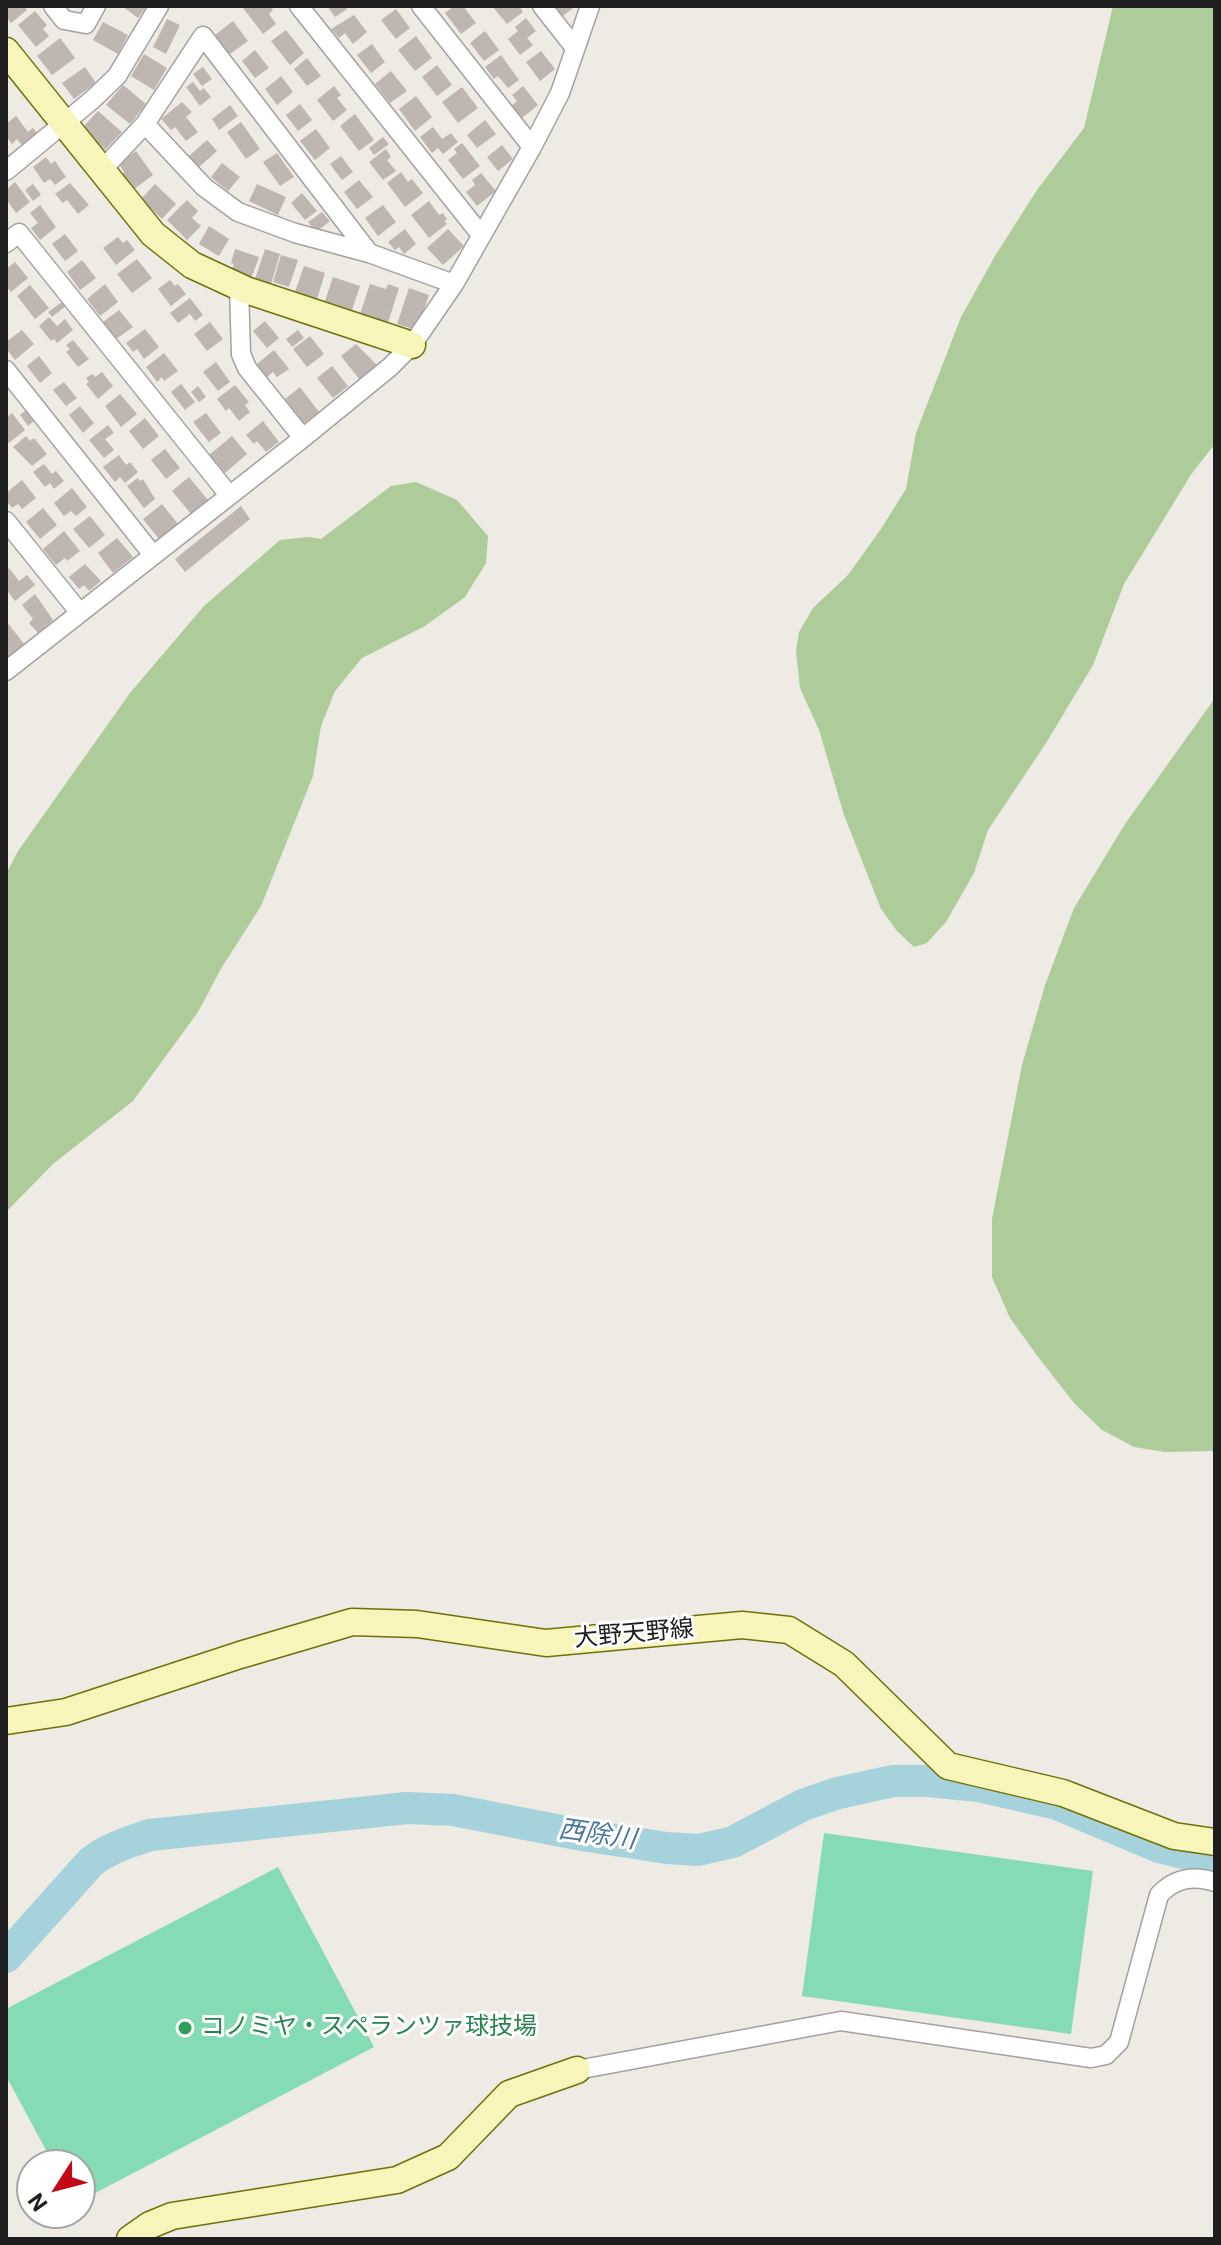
<!DOCTYPE html>
<meta charset="utf-8">
<style>
body{margin:0}
#map{position:relative;width:1221px;height:2245px;overflow:hidden;background:#eeeae4;font-family:Roboto,sans-serif}
canvas{display:block}
.frame{position:absolute;inset:0;border:8px solid #1e1e1e;pointer-events:none}
.north{position:absolute;left:16px;top:2149px;width:80px;height:80px;box-sizing:border-box;background:#fff;border:2px solid #a5a5a5;border-radius:50%;rotate:234deg;font-size:22px;font-weight:700;line-height:32px;text-align:center;color:#1e1e1e}
.north::after{content:'';display:block;margin:auto;width:28px;height:36px;background:#c40716;clip-path:polygon(50% 0,100% 100%,50% 72%,0 100%)}
</style>
<div id="map">
<canvas width="1221" height="2245"></canvas>
<div class="frame"></div>
<div class="north">N</div>
</div>
<script>
const g = document.querySelector('canvas').getContext('2d');
g.lineJoin = 'round';
function paint(path, color) { g.fillStyle = color; g.fill(path, 'evenodd'); }
function stroke(path, color, width, dash) { g.strokeStyle = color; g.lineWidth = width; g.lineCap = dash ? 'butt' : 'round'; g.setLineDash(dash || []); g.stroke(path); }
function drawText(font, color, halo, rows, align = 'center') {
  g.font = font + ' Roboto,"Noto Sans JP",sans-serif'; g.lineWidth = 6; g.setLineDash([]); g.textBaseline = 'middle'; g.strokeStyle = halo; g.fillStyle = color; for (const [text, x, y, turn = 0] of rows) {
    g.save(); g.translate(x, y); g.rotate((+turn || 0) * Math.PI / 180); g.textAlign = isNaN(turn) ? turn : align; if (halo) g.strokeText(text, 0, 0); g.fillText(text, 0, 0); g.restore();
  }
}
paint(new Path2D(`
 M 1113,6 L 1215,6 L 1215,444 L 1192,473 L 1124,584 L 1093,665 L 1046,743 L 988,830 L 974,873 L 946,922 L 927,943 L 914,947 L 897,931 L 881,909 L 844,815 L 819,730 L 800,688 L 796,651 L 799,632 L 813,608 L 848,575 L 881,529 L 906,489 L 916,433 L 961,317 L 995,256 L 1037,190 L 1084,128 Z
 M 416,482 L 457,500 L 488,536 L 486,563 L 465,597 L 425,626 L 362,658 L 335,691 L 321,726 L 313,776 L 261,906 L 222,967 L 198,1012 L 133,1101 L 53,1164 L 6,1212 L 6,874 L 18,851 L 130,693 L 204,606 L 280,540 L 308,537 L 321,539 L 391,486 Z
 M 1215,698 L 1215,1451 L 1165,1452 L 1134,1447 L 1102,1430 L 1074,1403 L 1039,1358 L 1010,1318 L 992,1277 L 992,1219 L 1022,1065 L 1045,985 L 1074,908 L 1125,824 Z`), '#adcc9a');
paint(new Path2D(`
 M 824,1833 L 1093,1871 L 1071,2034 L 802,1996 Z
 M 278,1867 L 374,2047 L 80,2201 L 80,2165 L 54,2165 L 6,2076 L 6,2009 Z`), '#85dbb3');
stroke(new Path2D(`
 M 6,1957 L 91,1862 C 109,1848 129,1842 150,1835 L 407,1808 L 453,1810 L 582,1835 L 667,1848 L 698,1850 L 733,1842 L 803,1805 L 838,1793 L 893,1781 L 928,1781 L 978,1786 L 1057,1804 L 1159,1847 L 1215,1861`), '#a6d3db', 32);
paint(new Path2D(`
 M 6,6 L 24,6 L 27,10 L 11,23 L 6,17 Z
 M 122,6 L 147,6 L 138,18 Z
 M 246,6 L 270,6 L 273,10 L 269,14 L 276,24 L 263,34 L 243,8 Z
 M 327,6 L 344,6 L 347,9 L 335,17 Z
 M 454,6 L 463,6 L 476,23 L 461,34 L 445,13 Z
 M 492,6 L 519,6 L 523,12 L 507,24 Z
 M 553,6 L 576,6 L 561,17 Z
 M 396,9 L 410,28 L 396,39 L 381,20 Z
 M 35,11 L 47,25 L 43,29 L 49,36 L 36,47 L 18,25 Z
 M 354,15 L 367,32 L 353,44 L 345,33 L 339,38 L 331,29 Z
 M 526,18 L 536,31 L 527,38 L 533,45 L 520,55 L 508,39 L 518,31 L 515,27 Z
 M 167,19 L 180,25 L 166,54 L 153,47 Z
 M 233,21 L 248,41 L 230,54 L 215,35 Z
 M 103,22 L 128,35 L 118,54 L 93,40 Z
 M 286,30 L 304,53 L 290,65 L 271,41 Z
 M 485,31 L 499,50 L 484,61 L 470,43 Z
 M 416,36 L 432,58 L 415,71 L 398,50 Z
 M 60,38 L 75,58 L 52,75 L 37,56 Z
 M 372,44 L 385,62 L 371,73 L 357,55 Z
 M 255,50 L 269,68 L 255,78 L 242,61 Z
 M 541,51 L 555,69 L 540,81 L 526,62 Z
 M 144,54 L 167,68 L 154,90 L 131,76 Z
 M 501,55 L 519,80 L 508,88 L 498,76 L 494,79 L 485,67 Z
 M 307,58 L 321,76 L 307,86 L 294,69 Z
 M 437,65 L 452,85 L 437,96 L 422,77 Z
 M 85,67 L 96,83 L 74,99 L 62,83 Z
 M 203,67 L 212,79 L 202,86 L 193,74 Z
 M 391,71 L 407,91 L 390,103 L 375,84 Z
 M 281,76 L 293,92 L 277,105 L 265,89 Z
 M 193,82 L 200,91 L 204,88 L 211,97 L 200,106 L 186,87 Z
 M 123,85 L 146,104 L 130,124 L 106,105 Z
 M 334,86 L 341,95 L 337,98 L 347,110 L 333,121 L 317,100 Z
 M 523,86 L 538,105 L 522,118 L 512,105 L 517,101 L 512,95 Z
 M 462,87 L 478,108 L 458,123 L 442,102 Z
 M 416,96 L 432,117 L 415,131 L 399,109 Z
 M 182,102 L 192,112 L 186,117 L 198,132 L 186,141 L 175,127 L 171,130 L 161,119 Z
 M 300,104 L 312,120 L 298,131 L 286,115 Z
 M 230,105 L 238,116 L 219,130 L 212,119 Z
 M 98,111 L 122,132 L 105,150 L 82,128 Z
 M 355,114 L 374,140 L 359,151 L 340,126 Z
 M 16,116 L 28,132 L 33,128 L 39,136 L 24,148 L 17,139 L 12,144 L 6,136 L 6,124 Z
 M 485,120 L 496,134 L 477,148 L 467,135 Z
 M 241,122 L 260,149 L 246,159 L 227,132 Z
 M 433,127 L 442,139 L 451,133 L 458,142 L 443,154 L 438,148 L 432,153 L 420,137 Z
 M 316,129 L 330,148 L 315,160 L 300,141 Z
 M 383,137 L 389,144 L 374,155 L 369,148 Z
 M 207,140 L 217,151 L 198,168 L 188,157 Z
 M 462,143 L 480,166 L 463,179 L 448,160 L 457,153 L 454,149 Z
 M 502,145 L 513,159 L 498,171 L 487,157 Z
 M 386,149 L 391,157 L 387,160 L 396,171 L 383,180 L 369,162 Z
 M 136,151 L 153,175 L 133,190 L 122,174 L 124,172 L 119,164 Z
 M 277,153 L 294,177 L 280,186 L 263,162 Z
 M 341,156 L 353,172 L 342,180 L 330,164 Z
 M 46,157 L 51,164 L 55,161 L 66,177 L 55,185 L 50,179 L 44,183 L 33,167 Z
 M 222,163 L 240,177 L 228,191 L 211,177 Z
 M 401,172 L 408,182 L 412,179 L 423,193 L 405,207 L 387,183 Z
 M 481,173 L 496,191 L 477,206 L 466,192 L 475,185 L 472,180 Z
 M 359,180 L 373,197 L 357,209 L 344,192 Z
 M 15,182 L 30,202 L 16,213 L 6,199 L 6,190 Z
 M 70,183 L 89,205 L 78,214 L 67,200 L 63,203 L 55,194 Z
 M 33,184 L 41,195 L 33,201 L 25,190 Z
 M 155,184 L 176,204 L 162,219 L 141,199 Z
 M 257,184 L 286,197 L 278,215 L 249,201 Z
 M 302,193 L 317,211 L 305,220 L 291,203 Z
 M 187,200 L 198,211 L 192,218 L 201,226 L 187,240 L 167,220 Z
 M 429,201 L 439,215 L 443,213 L 447,219 L 444,221 L 447,224 L 429,238 L 411,215 Z
 M 40,205 L 56,227 L 40,240 L 31,228 L 38,223 L 30,213 Z
 M 383,205 L 396,222 L 378,236 L 365,218 Z
 M 322,212 L 330,221 L 316,232 L 308,222 Z
 M 209,226 L 229,239 L 219,256 L 199,244 Z
 M 405,229 L 416,244 L 404,254 L 399,247 L 395,250 L 388,242 Z
 M 448,229 L 464,246 L 443,265 L 427,248 Z
 M 65,234 L 78,251 L 65,261 L 52,244 Z
 M 118,237 L 123,243 L 127,240 L 135,250 L 116,265 L 103,248 Z
 M 235,249 L 259,257 L 251,279 L 231,273 L 234,264 L 231,263 Z
 M 265,249 L 280,254 L 271,284 L 255,279 Z
 M 281,255 L 298,260 L 289,287 L 273,282 Z
 M 137,259 L 152,278 L 132,293 L 117,274 Z
 M 82,260 L 96,278 L 80,290 L 67,272 Z
 M 15,262 L 28,278 L 11,292 L 6,286 L 6,269 Z
 M 304,266 L 325,273 L 317,299 L 295,292 Z
 M 333,277 L 360,286 L 352,310 L 325,301 Z
 M 170,280 L 175,286 L 178,284 L 186,294 L 171,306 L 158,289 Z
 M 105,284 L 118,302 L 100,316 L 87,299 Z
 M 370,284 L 386,289 L 388,284 L 399,288 L 388,323 L 360,314 Z
 M 30,285 L 49,308 L 35,319 L 17,296 Z
 M 409,288 L 429,295 L 417,330 L 397,324 Z
 M 190,298 L 203,315 L 195,321 L 190,314 L 178,323 L 170,313 Z
 M 62,302 L 66,306 L 52,317 L 48,312 Z
 M 119,310 L 133,327 L 116,339 L 103,322 Z
 M 49,317 L 57,326 L 65,319 L 73,330 L 57,343 L 54,339 L 51,341 L 39,326 Z
 M 265,321 L 279,338 L 267,348 L 253,331 Z
 M 210,322 L 223,339 L 207,351 L 194,334 Z
 M 145,329 L 159,347 L 144,359 L 137,349 L 133,352 L 126,343 Z
 M 22,330 L 34,344 L 15,360 L 6,348 L 6,342 Z
 M 298,330 L 304,338 L 292,347 L 286,339 Z
 M 310,336 L 324,354 L 307,367 L 293,349 Z
 M 73,340 L 89,359 L 78,367 L 66,352 L 70,349 L 66,345 Z
 M 356,344 L 378,366 L 360,380 L 341,356 Z
 M 274,350 L 289,369 L 277,377 L 273,372 L 267,377 L 257,364 Z
 M 164,353 L 178,371 L 164,381 L 162,377 L 157,382 L 146,367 Z
 M 39,356 L 52,373 L 40,383 L 27,366 Z
 M 216,362 L 230,382 L 218,391 L 203,372 Z
 M 332,366 L 348,386 L 333,398 L 317,378 Z
 M 102,372 L 113,386 L 98,399 L 86,384 L 89,382 L 86,378 L 92,374 L 95,377 Z
 M 64,382 L 77,398 L 66,406 L 53,390 Z
 M 181,384 L 195,402 L 185,410 L 171,392 Z
 M 235,385 L 249,402 L 245,405 L 250,412 L 239,421 L 229,408 L 226,411 L 217,399 Z
 M 198,386 L 206,397 L 199,402 L 191,392 Z
 M 300,387 L 319,412 L 304,423 L 285,399 Z
 M 120,394 L 137,414 L 121,427 L 105,406 Z
 M 80,406 L 94,423 L 83,433 L 69,415 Z
 M 26,410 L 35,420 L 28,426 L 20,415 Z
 M 12,413 L 25,430 L 9,443 L 6,440 L 6,418 Z
 M 206,413 L 221,433 L 209,442 L 193,422 Z
 M 145,418 L 159,436 L 143,449 L 129,431 Z
 M 263,421 L 279,442 L 266,452 L 257,441 L 254,444 L 246,435 Z
 M 108,425 L 114,433 L 105,439 L 114,450 L 104,458 L 89,440 Z
 M 26,436 L 30,441 L 34,438 L 47,454 L 32,466 L 13,447 Z
 M 232,436 L 247,454 L 225,473 L 209,455 Z
 M 165,449 L 180,468 L 166,479 L 151,460 Z
 M 119,455 L 126,465 L 130,462 L 138,472 L 125,483 L 120,477 L 115,482 L 103,467 Z
 M 44,464 L 52,474 L 56,471 L 64,481 L 54,489 L 50,483 L 45,487 L 33,472 Z
 M 189,477 L 208,500 L 191,514 L 172,491 Z
 M 138,478 L 140,481 L 143,479 L 155,499 L 144,508 L 127,486 Z
 M 22,480 L 36,498 L 22,509 L 18,504 L 12,508 L 6,500 L 6,493 Z
 M 72,488 L 87,507 L 76,516 L 71,511 L 64,516 L 54,503 Z
 M 162,504 L 178,524 L 159,539 L 143,519 Z
 M 241,506 L 250,519 L 185,572 L 175,559 Z
 M 43,508 L 57,525 L 40,539 L 26,522 Z
 M 90,516 L 105,535 L 89,548 L 73,529 Z
 M 64,531 L 80,551 L 67,561 L 65,558 L 56,565 L 43,549 Z
 M 117,538 L 133,557 L 113,573 L 98,553 Z
 M 85,564 L 101,581 L 89,591 L 84,585 L 79,589 L 69,577 Z
 M 9,568 L 19,581 L 27,575 L 35,585 L 15,601 L 6,589 L 6,571 Z
 M 35,594 L 53,620 L 38,633 L 29,623 L 33,619 L 22,605 Z
 M 6,621 L 25,645 L 8,659 L 6,657 Z`), '#bfb6b1');
const street = new Path2D(`
 M 53,6 L 64,20 L 86,24 L 96,6
 M 299,6 L 481,235
 M 421,6 L 532,147
 M 542,6 L 575,48
 M 145,124 L 204,187 L 238,212 L 295,233 L 369,253 L 454,284
 M 6,171 L 92,100 L 117,76 L 159,6
 M 101,171 L 145,124 L 203,36 L 369,253
 M 6,243 L 19,233 L 229,495
 M 239,287 L 241,354 L 247,368 L 303,438
 M 6,370 L 153,555
 M 6,521 L 80,613
 M 6,671 L 303,438 L 390,367 L 412,345 L 454,284 L 532,147 L 560,93 L 590,6
 M 577,2070 L 841,2021 L 1091,2058 L 1106,2055 L 1119,2042 L 1159,1895 C 1175,1878 1193,1875 1215,1882`);
const secondary = new Path2D(`
 M 6,51 L 153,234 L 192,265 L 246,290 L 412,345
 M 6,1721 L 66,1712 L 240,1655 L 352,1622 L 417,1624 L 546,1643 L 742,1625 L 789,1630 L 844,1664 L 948,1766 L 1063,1793 L 1174,1836 L 1215,1842
 M 130,2239 L 150,2225 L 172,2216 L 397,2180 L 448,2157 L 509,2094 L 577,2070`);
stroke(street, '#a2a2a2', 21);
stroke(secondary, '#6e7109', 29);
stroke(street, '#fff', 18);
stroke(secondary, '#f7f5b9', 26);
for (const [x, y, r, color] of [
 [185,2028,8,"#2e9e5b"]
]) { const dot = new Path2D(); dot.arc(x, y, r, 0, 2 * Math.PI); g.fillStyle = color; g.fill(dot); stroke(dot, '#fff', 3); }
drawText('24px', '#1e1e1e', '#fff', [
 ["大野天野線",634,1635,-5]
]);
drawText('24px', '#27864d', '#fff', [
 ["コノミヤ・スペランツァ球技場",201,2028]
], 'left');
drawText('italic 26px', '#48789b', '#fff', [
 ["西除川",597,1836,8]
]);
</script>
